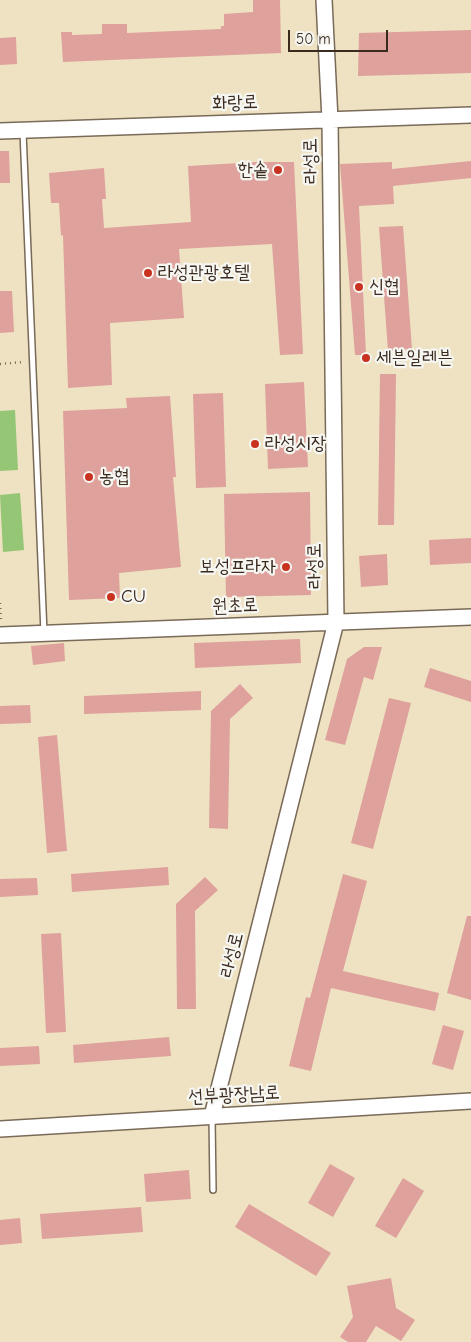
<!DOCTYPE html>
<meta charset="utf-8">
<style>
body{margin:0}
#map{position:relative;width:471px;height:1342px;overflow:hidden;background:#eee2c3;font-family:"Comic Neue",sans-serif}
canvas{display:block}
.scale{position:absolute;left:288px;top:30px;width:100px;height:22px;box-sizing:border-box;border:2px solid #3b2a1e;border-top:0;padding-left:6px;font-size:15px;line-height:18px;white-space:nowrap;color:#3b2a1e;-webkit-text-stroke:4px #f6f6f2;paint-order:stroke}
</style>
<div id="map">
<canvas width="471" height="1342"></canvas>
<div class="scale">50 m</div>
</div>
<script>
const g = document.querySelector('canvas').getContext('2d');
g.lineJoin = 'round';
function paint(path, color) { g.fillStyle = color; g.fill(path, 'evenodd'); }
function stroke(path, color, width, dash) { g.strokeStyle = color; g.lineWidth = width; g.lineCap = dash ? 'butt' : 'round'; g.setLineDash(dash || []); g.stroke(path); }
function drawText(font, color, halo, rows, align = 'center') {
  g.font = font + ' "Comic Neue","Poor Story",sans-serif'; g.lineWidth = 4.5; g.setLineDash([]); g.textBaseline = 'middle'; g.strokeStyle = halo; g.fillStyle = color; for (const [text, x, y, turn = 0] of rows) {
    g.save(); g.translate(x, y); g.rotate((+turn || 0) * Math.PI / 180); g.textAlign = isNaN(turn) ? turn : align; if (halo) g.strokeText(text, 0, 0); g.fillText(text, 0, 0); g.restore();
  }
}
paint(new Path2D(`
 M 15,410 L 18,470 L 0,471 L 0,411 Z
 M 20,493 L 24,550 L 3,552 L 0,495 Z`), '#95c675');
paint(new Path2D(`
 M 253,0 L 280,0 L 281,53 L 63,62 L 61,32 L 72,32 L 72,35 L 102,34 L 102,24 L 127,24 L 127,33 L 221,29 L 221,26 L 224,26 L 224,14 L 253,12 Z
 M 471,30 L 471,73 L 358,76 L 359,33 Z
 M 16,37 L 17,64 L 0,65 L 0,38 Z
 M 0,151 L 9,151 L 10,183 L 0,183 Z
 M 471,161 L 471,178 L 393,186 L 394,204 L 359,206 L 366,355 L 355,355 L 340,164 L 392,162 L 392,169 Z
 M 257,162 L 294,162 L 303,354 L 280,355 L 272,244 L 179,249 L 184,318 L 110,323 L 112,385 L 68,388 L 63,235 L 61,236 L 59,203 L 51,203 L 49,173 L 104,168 L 106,199 L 102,199 L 104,228 L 191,222 L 188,166 Z
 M 403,226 L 412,349 L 388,351 L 379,227 Z
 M 0,291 L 12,291 L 14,332 L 0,333 Z
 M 380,374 L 396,374 L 394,525 L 378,525 Z
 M 304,382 L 308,467 L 268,469 L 265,384 Z
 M 223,393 L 226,487 L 196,488 L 193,394 Z
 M 170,396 L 176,477 L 173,477 L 181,567 L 119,573 L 120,598 L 69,600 L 63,411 L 127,408 L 126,398 Z
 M 310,492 L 311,595 L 226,597 L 224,494 Z
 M 471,538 L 471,563 L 430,565 L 429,540 Z
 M 387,554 L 388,585 L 361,587 L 359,556 Z
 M 300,639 L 301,663 L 195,668 L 194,643 Z
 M 64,643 L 65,661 L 33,665 L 31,646 Z
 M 364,647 L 382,647 L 373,680 L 364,677 L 345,745 L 325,740 L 347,659 Z
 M 430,668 L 471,681 L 471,702 L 424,687 Z
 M 240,684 L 253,698 L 230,719 L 228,829 L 209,828 L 211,711 Z
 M 201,691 L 201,710 L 84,714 L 84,696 Z
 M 389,698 L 411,703 L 373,849 L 351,843 Z
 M 30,705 L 31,723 L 0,724 L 0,706 Z
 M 57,735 L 67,851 L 47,853 L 38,737 Z
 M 168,867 L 169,885 L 72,892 L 71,874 Z
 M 343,874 L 367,881 L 343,971 L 439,993 L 435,1011 L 331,988 L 311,1071 L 289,1066 L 306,997 L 310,998 Z
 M 205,877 L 218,890 L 195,911 L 196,1009 L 177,1009 L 176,904 Z
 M 37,878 L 38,895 L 0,897 L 0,879 Z
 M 467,916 L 471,916 L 471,1000 L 447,993 Z
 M 61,933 L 66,1032 L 46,1033 L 41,934 Z
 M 443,1025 L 464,1031 L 453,1070 L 432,1064 Z
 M 169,1037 L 171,1056 L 74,1063 L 73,1045 Z
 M 39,1046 L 40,1064 L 0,1066 L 0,1048 Z
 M 330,1164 L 355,1178 L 333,1217 L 308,1203 Z
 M 189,1170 L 191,1199 L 146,1202 L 144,1174 Z
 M 403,1178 L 424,1191 L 396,1238 L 375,1226 Z
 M 249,1204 L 331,1253 L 316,1276 L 235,1227 Z
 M 141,1207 L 143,1232 L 42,1239 L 40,1214 Z
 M 20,1218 L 22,1243 L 0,1245 L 0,1220 Z
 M 391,1278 L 396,1308 L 415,1320 L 401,1341 L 376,1326 L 366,1342 L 348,1342 L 340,1337 L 353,1317 L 347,1286 Z`), '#dfa19b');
const lane = new Path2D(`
 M 23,132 L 44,633
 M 212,1117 L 213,1190`);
const secondary = new Path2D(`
 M 0,131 L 471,115
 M 0,635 L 471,617
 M 212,1116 L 336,622 L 330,120 L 324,0
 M 0,1129 L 471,1101`);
stroke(lane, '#7a6a58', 8);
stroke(secondary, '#7a6a58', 18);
stroke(new Path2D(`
 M 0,364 L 23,362
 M 0,603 L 1,622`), '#7a6a58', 2.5, [1, 4]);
stroke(lane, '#fff', 5);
stroke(secondary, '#fff', 15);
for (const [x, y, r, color] of [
 [278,170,5,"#c8321e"],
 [148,273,5,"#c8321e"],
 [359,287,5,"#c8321e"],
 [366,358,5,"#c8321e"],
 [255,444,5,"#c8321e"],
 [89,477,5,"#c8321e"],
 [286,567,5,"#c8321e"],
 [111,597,5,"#c8321e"]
]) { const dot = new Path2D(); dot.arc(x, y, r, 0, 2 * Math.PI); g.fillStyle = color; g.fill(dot); stroke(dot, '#f6f6f2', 2); }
drawText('19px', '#3b2a1e', '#f6f6f2', [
 ["화랑로",235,103,-2],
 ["라성로",311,161,-91],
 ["라성로",315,566,-91],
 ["원초로",235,606,-2],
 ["라성로",232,955,-76],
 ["선부광장남로",234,1095,-3]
]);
drawText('19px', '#3b2a1e', '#f6f6f2', [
 ["한솥",268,170,"right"],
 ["라성관광호텔",158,273],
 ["신협",369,287],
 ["세븐일레븐",376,358],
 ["라성시장",265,444],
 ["농협",99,477],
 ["보성프라자",276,567,"right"],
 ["CU",121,597]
], 'left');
</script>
